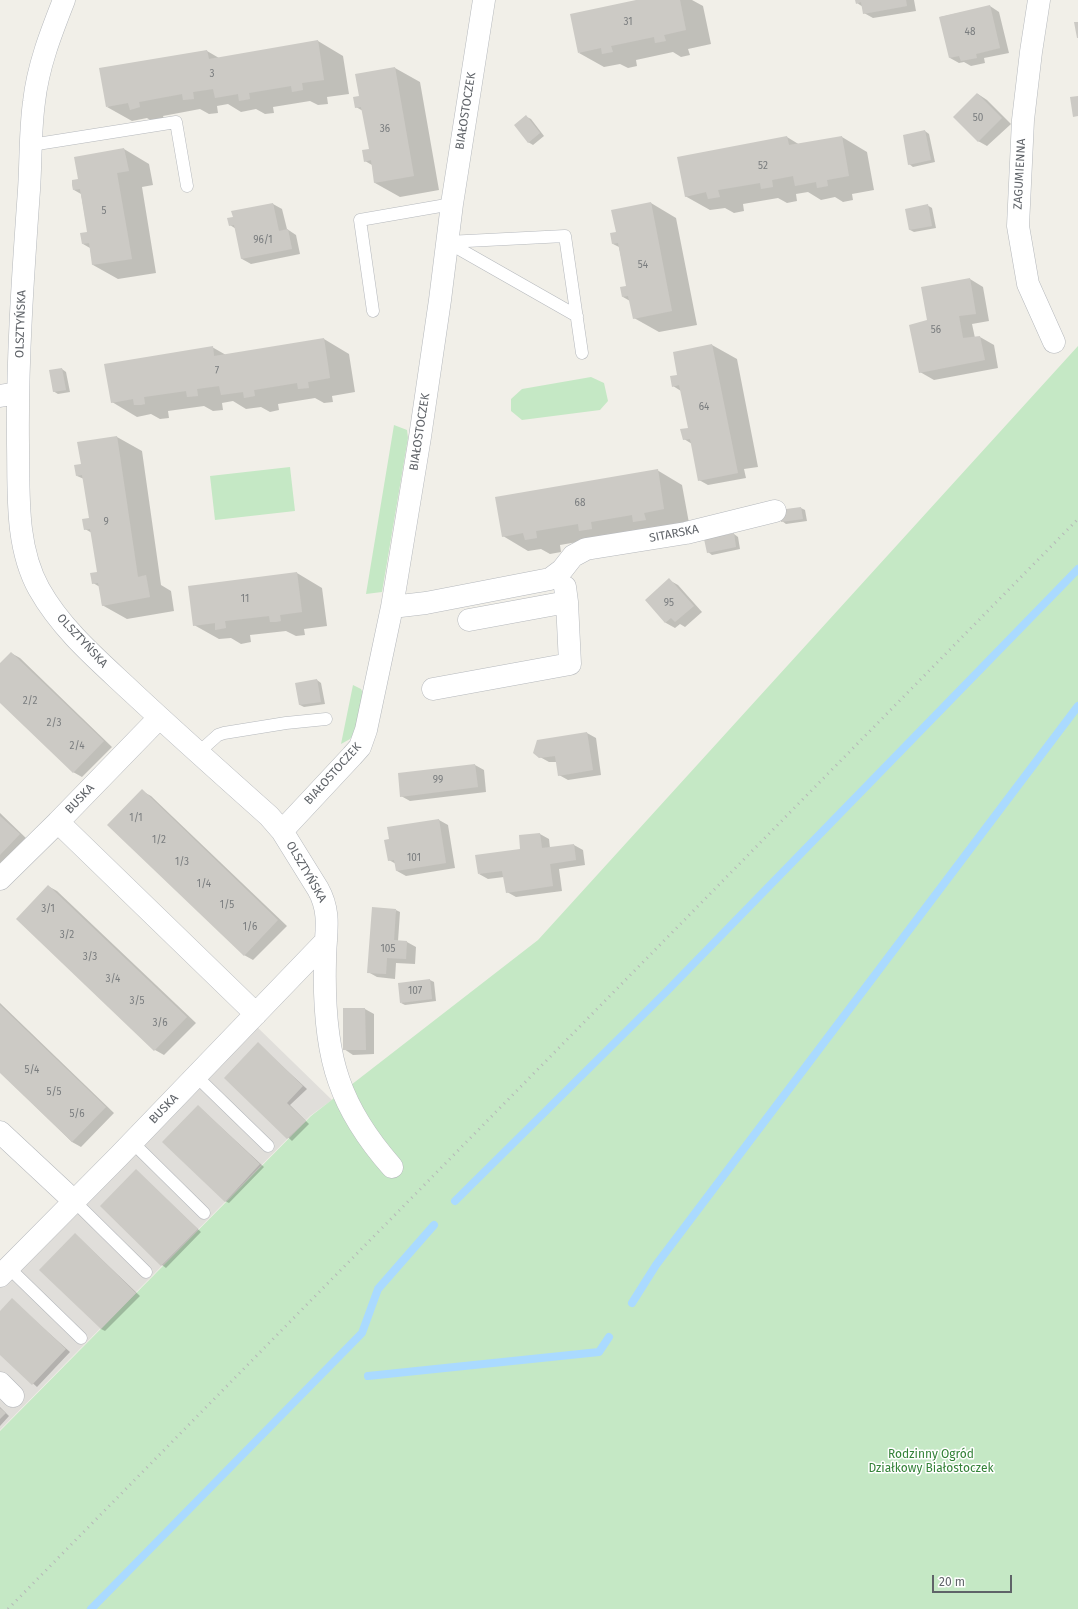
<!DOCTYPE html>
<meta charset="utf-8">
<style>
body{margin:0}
#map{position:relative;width:1078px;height:1609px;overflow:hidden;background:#f1efe8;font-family:"Fira Sans",sans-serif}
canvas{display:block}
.scale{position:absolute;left:932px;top:1575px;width:80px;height:18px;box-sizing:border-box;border:2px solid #5f6368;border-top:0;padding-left:5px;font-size:12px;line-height:14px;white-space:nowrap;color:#5f6368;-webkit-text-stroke:3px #fff;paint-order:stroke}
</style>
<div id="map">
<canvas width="1078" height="1609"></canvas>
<div class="scale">20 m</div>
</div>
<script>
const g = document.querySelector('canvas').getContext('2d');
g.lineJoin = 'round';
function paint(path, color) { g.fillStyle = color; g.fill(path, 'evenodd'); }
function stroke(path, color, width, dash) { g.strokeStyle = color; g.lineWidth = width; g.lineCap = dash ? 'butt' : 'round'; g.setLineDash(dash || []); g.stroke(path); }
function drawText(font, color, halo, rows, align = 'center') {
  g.font = font + ' "Fira Sans",sans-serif'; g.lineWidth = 3; g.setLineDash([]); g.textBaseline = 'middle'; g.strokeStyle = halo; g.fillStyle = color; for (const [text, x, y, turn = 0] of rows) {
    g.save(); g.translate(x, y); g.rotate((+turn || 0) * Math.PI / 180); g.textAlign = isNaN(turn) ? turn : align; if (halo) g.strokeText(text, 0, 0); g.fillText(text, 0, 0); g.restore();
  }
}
paint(new Path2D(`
 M 254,1024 L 332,1100 L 310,1116 L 0,1430 L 0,1286 Z`), '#e0deda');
paint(new Path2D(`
 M 1078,346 L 1078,1609 L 0,1609 L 0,1431 L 311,1116 L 538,940 Z
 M 591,377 L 604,383 L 608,401 L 600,410 L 522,420 L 511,411 L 511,399 L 522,389 Z
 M 394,425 L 407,430 L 408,438 L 382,592 L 366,594 Z
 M 290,467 L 295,511 L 215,520 L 210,476 Z
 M 353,685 L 361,689 L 364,695 L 357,730 L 350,739 L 341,744 Z`), '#c5e8c5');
paint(new Path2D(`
 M 640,0 L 692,0 L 703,6 L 711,44 L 688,49 L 690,55 L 681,57 L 673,52 L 636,60 L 637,66 L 628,68 L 620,64 L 604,67 L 579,53 Z
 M 856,0 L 914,0 L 916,11 L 873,18 L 864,13 L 863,7 L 857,3 Z
 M 990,6 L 999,12 L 1009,53 L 984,58 L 985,63 L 971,66 L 964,62 L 959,63 L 950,58 L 940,17 Z
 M 318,41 L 343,56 L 349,94 L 327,97 L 328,104 L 318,105 L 310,101 L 273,107 L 274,113 L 265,114 L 256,109 L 241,112 L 228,104 L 217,106 L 218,113 L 209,114 L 200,109 L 163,116 L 165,122 L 155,123 L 147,118 L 132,121 L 107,107 L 207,51 L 219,58 Z
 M 395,68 L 420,82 L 439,190 L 400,197 L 375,183 L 372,165 L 365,161 L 370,150 L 363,111 L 356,107 Z
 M 978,94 L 987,100 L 1011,124 L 987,146 L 978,141 Z
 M 527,117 L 531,119 L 544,136 L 533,145 L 528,142 Z
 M 925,131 L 929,134 L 935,162 L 913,167 L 909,164 Z
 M 787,137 L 800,145 L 842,137 L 867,152 L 874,190 L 852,194 L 853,200 L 843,202 L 835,197 L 821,200 L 808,192 L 796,194 L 797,201 L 787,203 L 778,198 L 743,204 L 744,211 L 734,213 L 725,208 L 710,210 L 685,196 Z
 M 124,149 L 149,164 L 153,185 L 142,187 L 156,273 L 118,279 L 93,265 L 90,248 L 83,244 L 88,233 L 81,194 L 74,190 L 79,179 Z
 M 651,203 L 676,218 L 697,325 L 659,332 L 634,318 L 630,301 L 623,297 L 627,286 L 619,247 L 613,244 L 617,233 Z
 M 273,204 L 282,209 L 287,229 L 296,235 L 300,254 L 251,264 L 242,259 L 236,229 L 230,225 L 234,217 L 233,212 Z
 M 927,205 L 932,208 L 936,228 L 914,232 L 910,230 L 906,210 Z
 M 970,279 L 983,287 L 989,321 L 972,324 L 975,338 L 980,337 L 994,345 L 998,368 L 934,380 L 920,372 L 929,321 Z
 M 324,339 L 349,354 L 355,392 L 332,396 L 333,402 L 324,403 L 315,398 L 278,404 L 279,410 L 270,412 L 261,407 L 246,409 L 233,401 L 222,403 L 223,410 L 213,411 L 204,406 L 168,411 L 169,418 L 160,419 L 151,414 L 137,417 L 112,402 L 212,347 L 226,355 Z
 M 712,345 L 737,359 L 758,467 L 744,469 L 746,478 L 708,485 L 699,480 L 692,444 L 684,439 L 689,428 L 681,391 L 673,386 L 678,375 Z
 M 62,369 L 66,372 L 70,392 L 58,394 L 53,391 Z
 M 117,437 L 142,451 L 161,585 L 171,591 L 174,611 L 127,619 L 102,605 L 100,587 L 93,583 L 98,573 L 92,533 L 85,529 L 90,519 L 84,479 L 77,476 L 82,465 Z
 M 657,470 L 682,485 L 689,523 L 560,545 L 561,552 L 550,554 L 541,549 L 528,551 L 503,536 Z
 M 801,508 L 805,510 L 807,521 L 786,524 L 782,521 L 780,510 Z
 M 734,534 L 738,537 L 740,549 L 712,555 L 708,552 Z
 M 297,573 L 322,588 L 327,626 L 304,629 L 305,635 L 296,636 L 286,631 L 250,635 L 251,642 L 241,644 L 231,638 L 219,639 L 194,625 L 189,587 Z
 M 669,580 L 678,585 L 702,612 L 685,627 L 680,624 L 675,628 L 666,623 L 646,600 Z
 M 11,653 L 20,658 L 112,747 L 82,777 L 73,772 L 0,701 L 0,665 Z
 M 317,680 L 321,683 L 325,704 L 304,707 L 300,705 L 296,684 Z
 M 587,733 L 596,738 L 601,775 L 568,780 L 559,775 L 557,762 L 549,762 L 540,757 Z
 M 475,765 L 484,770 L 486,792 L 410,801 L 401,796 Z
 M 142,791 L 151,796 L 287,926 L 253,960 L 244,955 Z
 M 0,813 L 28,840 L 0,869 Z
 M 439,820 L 448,825 L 455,868 L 406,876 L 397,871 L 396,864 L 389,860 L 390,840 Z
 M 540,834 L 549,839 L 550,848 L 574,845 L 583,850 L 585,865 L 559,869 L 562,891 L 516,897 L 507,892 L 504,877 L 488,879 L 479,874 L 521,850 Z
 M 48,886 L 57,891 L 196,1023 L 164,1055 L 155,1050 L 17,919 Z
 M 396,910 L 400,912 L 398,941 L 407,942 L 416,947 L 415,964 L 396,963 L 395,979 L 377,977 L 368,972 Z
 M 430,980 L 434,982 L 436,1001 L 405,1005 L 401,1003 Z
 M 0,1003 L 114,1113 L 81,1147 L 72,1142 L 0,1072 Z
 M 365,1009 L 374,1014 L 374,1054 L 353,1055 L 344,1049 Z
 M 258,1044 L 307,1089 L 290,1105 L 309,1124 L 292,1141 L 225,1078 Z
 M 198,1106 L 264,1167 L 229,1203 L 225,1201 Z
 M 136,1171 L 201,1232 L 166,1268 L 162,1265 L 102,1206 Z
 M 75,1234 L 140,1296 L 105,1331 L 101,1329 Z
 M 12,1300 L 70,1352 L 37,1387 L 0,1354 L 0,1313 Z
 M 0,1407 L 9,1416 L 0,1426 Z`), '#0003');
stroke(new Path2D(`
 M 455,1201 L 667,991 L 1078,569
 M 632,1303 L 656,1265 L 1078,706
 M 368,1376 L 599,1352 L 609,1337
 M 91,1609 L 362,1333 L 378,1289 L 434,1225`), '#aadaff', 8);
paint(new Path2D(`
 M 636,0 L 680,0 L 686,30 L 664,35 L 666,41 L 655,43 L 654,37 L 611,46 L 613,52 L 607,53 L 602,54 L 601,48 L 578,53 L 570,14 Z
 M 855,0 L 906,0 L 907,6 L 863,14 L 861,2 L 856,4 Z
 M 990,5 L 1000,48 L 976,54 L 977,58 L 961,61 L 959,56 L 949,58 L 939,17 Z
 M 1074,22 L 1078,22 L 1078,38 L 1077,38 Z
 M 318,40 L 324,80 L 302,83 L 303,90 L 292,92 L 291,86 L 249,93 L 250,99 L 239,101 L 238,94 L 215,98 L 213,89 L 193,92 L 194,99 L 183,100 L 182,94 L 139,102 L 140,107 L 130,110 L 128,103 L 106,107 L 99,68 L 207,50 L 209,59 Z
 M 395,67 L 414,176 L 374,183 L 371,160 L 364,162 L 362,150 L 369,149 L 361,107 L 355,108 L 353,97 L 359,96 L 355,74 Z
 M 977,93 L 1002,118 L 978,142 L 953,117 Z
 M 1078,96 L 1078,116 L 1073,117 L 1070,97 Z
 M 526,115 L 540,133 L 528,143 L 514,125 Z
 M 925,130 L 931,160 L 908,165 L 903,135 Z
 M 787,136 L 789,145 L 842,136 L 849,176 L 827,180 L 828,186 L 817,188 L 816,182 L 795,186 L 793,176 L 772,180 L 773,187 L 761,189 L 760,183 L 718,190 L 720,197 L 708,199 L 706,192 L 685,197 L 677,157 Z
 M 124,148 L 129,171 L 117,173 L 132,259 L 92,265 L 89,243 L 82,244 L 80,233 L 87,232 L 80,189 L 73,190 L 72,185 L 72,180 L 78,179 L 74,157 Z
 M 651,202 L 672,311 L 633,319 L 628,296 L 622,297 L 620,287 L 626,286 L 618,243 L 612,244 L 610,233 L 616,232 L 611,210 Z
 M 273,203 L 279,231 L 288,229 L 292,249 L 241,259 L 234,225 L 229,226 L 227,218 L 233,217 L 231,211 Z
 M 928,204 L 932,226 L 909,230 L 905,209 Z
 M 970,278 L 976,314 L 959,316 L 963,338 L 980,336 L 985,360 L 919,373 L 909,325 L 927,320 L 921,287 Z
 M 324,338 L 330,378 L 308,382 L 309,388 L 298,389 L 297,383 L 254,390 L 255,396 L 244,398 L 243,392 L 221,395 L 219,386 L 197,389 L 198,396 L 187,397 L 186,391 L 144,397 L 145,404 L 141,405 L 134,405 L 133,399 L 111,403 L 104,364 L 213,346 L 214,356 Z
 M 712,344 L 738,473 L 698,481 L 690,439 L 683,440 L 680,429 L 688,428 L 679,385 L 672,387 L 670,376 L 677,375 L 673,352 Z
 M 62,368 L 66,390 L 53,392 L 49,370 Z
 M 117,436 L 138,577 L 146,575 L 150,597 L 102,606 L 98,583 L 92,584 L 91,578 L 90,573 L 97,572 L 90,529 L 84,530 L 83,525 L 82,519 L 89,518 L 82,475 L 76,476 L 74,465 L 81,464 L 77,442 Z
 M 658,469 L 664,509 L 644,513 L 646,520 L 633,522 L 632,515 L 591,522 L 592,529 L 579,531 L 578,524 L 536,531 L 537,538 L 525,540 L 523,533 L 502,537 L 495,497 Z
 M 801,507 L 803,519 L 781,522 L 779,510 Z
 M 734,533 L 736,547 L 707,553 L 704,539 Z
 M 297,572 L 302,612 L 280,615 L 281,621 L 276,622 L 270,622 L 269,616 L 225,621 L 226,628 L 215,630 L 215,623 L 193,626 L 188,586 Z
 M 669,578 L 694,606 L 675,622 L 671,618 L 665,623 L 645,600 Z
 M 11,652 L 104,741 L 73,773 L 0,703 L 0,663 Z
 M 317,679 L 321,702 L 299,705 L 295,683 Z
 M 587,732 L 593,770 L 558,776 L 555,756 L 539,758 L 533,753 L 537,740 Z
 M 475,764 L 478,787 L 400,797 L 398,773 Z
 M 142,789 L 278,920 L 244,956 L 107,825 Z
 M 0,816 L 20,834 L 0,855 Z
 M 439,819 L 446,863 L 396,871 L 394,860 L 388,861 L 384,840 L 389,839 L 387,827 Z
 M 540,833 L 542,848 L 574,844 L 576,860 L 550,864 L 553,886 L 506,893 L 502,871 L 478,874 L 475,855 L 520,849 L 519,835 Z
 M 48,885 L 187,1017 L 154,1051 L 16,919 Z
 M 372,907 L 396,909 L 394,940 L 407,941 L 406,959 L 387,958 L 386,974 L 367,973 Z
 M 430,979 L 432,999 L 400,1003 L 398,983 Z
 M 0,1005 L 106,1107 L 72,1142 L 0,1073 Z
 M 343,1008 L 365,1008 L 366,1050 L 343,1050 Z
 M 258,1042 L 303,1086 L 287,1103 L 306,1121 L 287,1139 L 224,1078 Z
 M 198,1105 L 260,1164 L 225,1202 L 162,1142 Z
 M 136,1169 L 198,1229 L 161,1266 L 100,1206 Z
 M 75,1233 L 136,1293 L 101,1329 L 39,1270 Z
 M 12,1298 L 66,1349 L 32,1385 L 0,1355 L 0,1311 Z
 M 0,1408 L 6,1413 L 0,1419 Z`), '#cccac5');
const lane = new Path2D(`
 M 31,145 L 176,122 L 187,186
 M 373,311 L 360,220 L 452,204
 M 577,316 L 447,242 L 565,236 L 582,353
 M 199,752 L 218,735 L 224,733 L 286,723 L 326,719
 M 196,1076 L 268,1146
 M 132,1142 L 204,1213
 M 74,1201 L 146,1272
 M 8,1267 L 81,1338`);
const street = new Path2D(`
 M 64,0 C 51,33 38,66 34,102 C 30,131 31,160 29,190 C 23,274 17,359 18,444 C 19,492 15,546 39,589 C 62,630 98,660 132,692 C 177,734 223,775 269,816 L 282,831 L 318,889 C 332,914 325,934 325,961 C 324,1000 326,1044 339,1081 C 350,1113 370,1142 392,1167
 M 1039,0 L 1031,52 L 1023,120 L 1018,226 L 1028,284 L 1054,342
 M 0,396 L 18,393
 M 392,607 L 426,603 L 550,579 L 562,570 L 573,556 L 586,549 L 686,533 L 775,511
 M 469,620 L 567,602 L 565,587
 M 433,689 L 570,664 L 567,602
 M 58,822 L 256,1014
 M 282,831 L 352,756 L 360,747 L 366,730 L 392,607 L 420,437 L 440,300 L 452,204 L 484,0
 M 0,879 L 58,822 L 159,718
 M 0,1132 L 74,1201
 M 0,1276 L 119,1156 L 326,941
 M 0,1383 L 13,1396`);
stroke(lane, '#b5b8bc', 13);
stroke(street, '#b5b8bc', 23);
stroke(lane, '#fff', 12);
stroke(street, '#fff', 22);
stroke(new Path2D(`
 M 8,1609 L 1078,519`), '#b6b7b8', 3, [1, 5]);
drawText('10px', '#7a7d7f', null, [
 ["31",628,22],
 ["48",970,32],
 ["3",212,74],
 ["50",978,118],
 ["36",385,129],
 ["52",763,166],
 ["5",104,211],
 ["96/1",263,240],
 ["54",643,265],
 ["56",936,330],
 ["7",217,371],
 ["64",704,407],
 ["68",580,503],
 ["9",106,522],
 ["11",245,599],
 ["95",669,603],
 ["2/2",30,701],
 ["2/3",54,723],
 ["2/4",77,746],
 ["99",438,780],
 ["1/1",136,818],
 ["1/2",159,840],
 ["101",414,858],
 ["1/3",182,862],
 ["1/4",204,884],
 ["1/5",227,905],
 ["3/1",48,909],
 ["1/6",250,927],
 ["3/2",67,935],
 ["105",388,949],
 ["3/3",90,957],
 ["3/4",113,979],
 ["107",415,991],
 ["3/5",137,1001],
 ["3/6",160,1023],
 ["5/4",32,1070],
 ["5/5",54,1092],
 ["5/6",77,1114]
]);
drawText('12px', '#5f6368', '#fff', [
 ["BIAŁOSTOCZEK",466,111,-81],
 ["ZAGUMIENNA",1020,174,-87],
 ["OLSZTYŃSKA",21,324,-88],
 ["BIAŁOSTOCZEK",420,432,-81],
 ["SITARSKA",674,534,-11],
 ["OLSZTYŃSKA",82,641,47],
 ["BIAŁOSTOCZEK",333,774,-48],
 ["BUSKA",80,799,-46],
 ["OLSZTYŃSKA",306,872,60],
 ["BUSKA",164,1109,-46]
]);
drawText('12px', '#348238', '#fff', [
 ["Rodzinny Ogród",931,1455],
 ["Działkowy Białostoczek",931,1469]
]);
</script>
